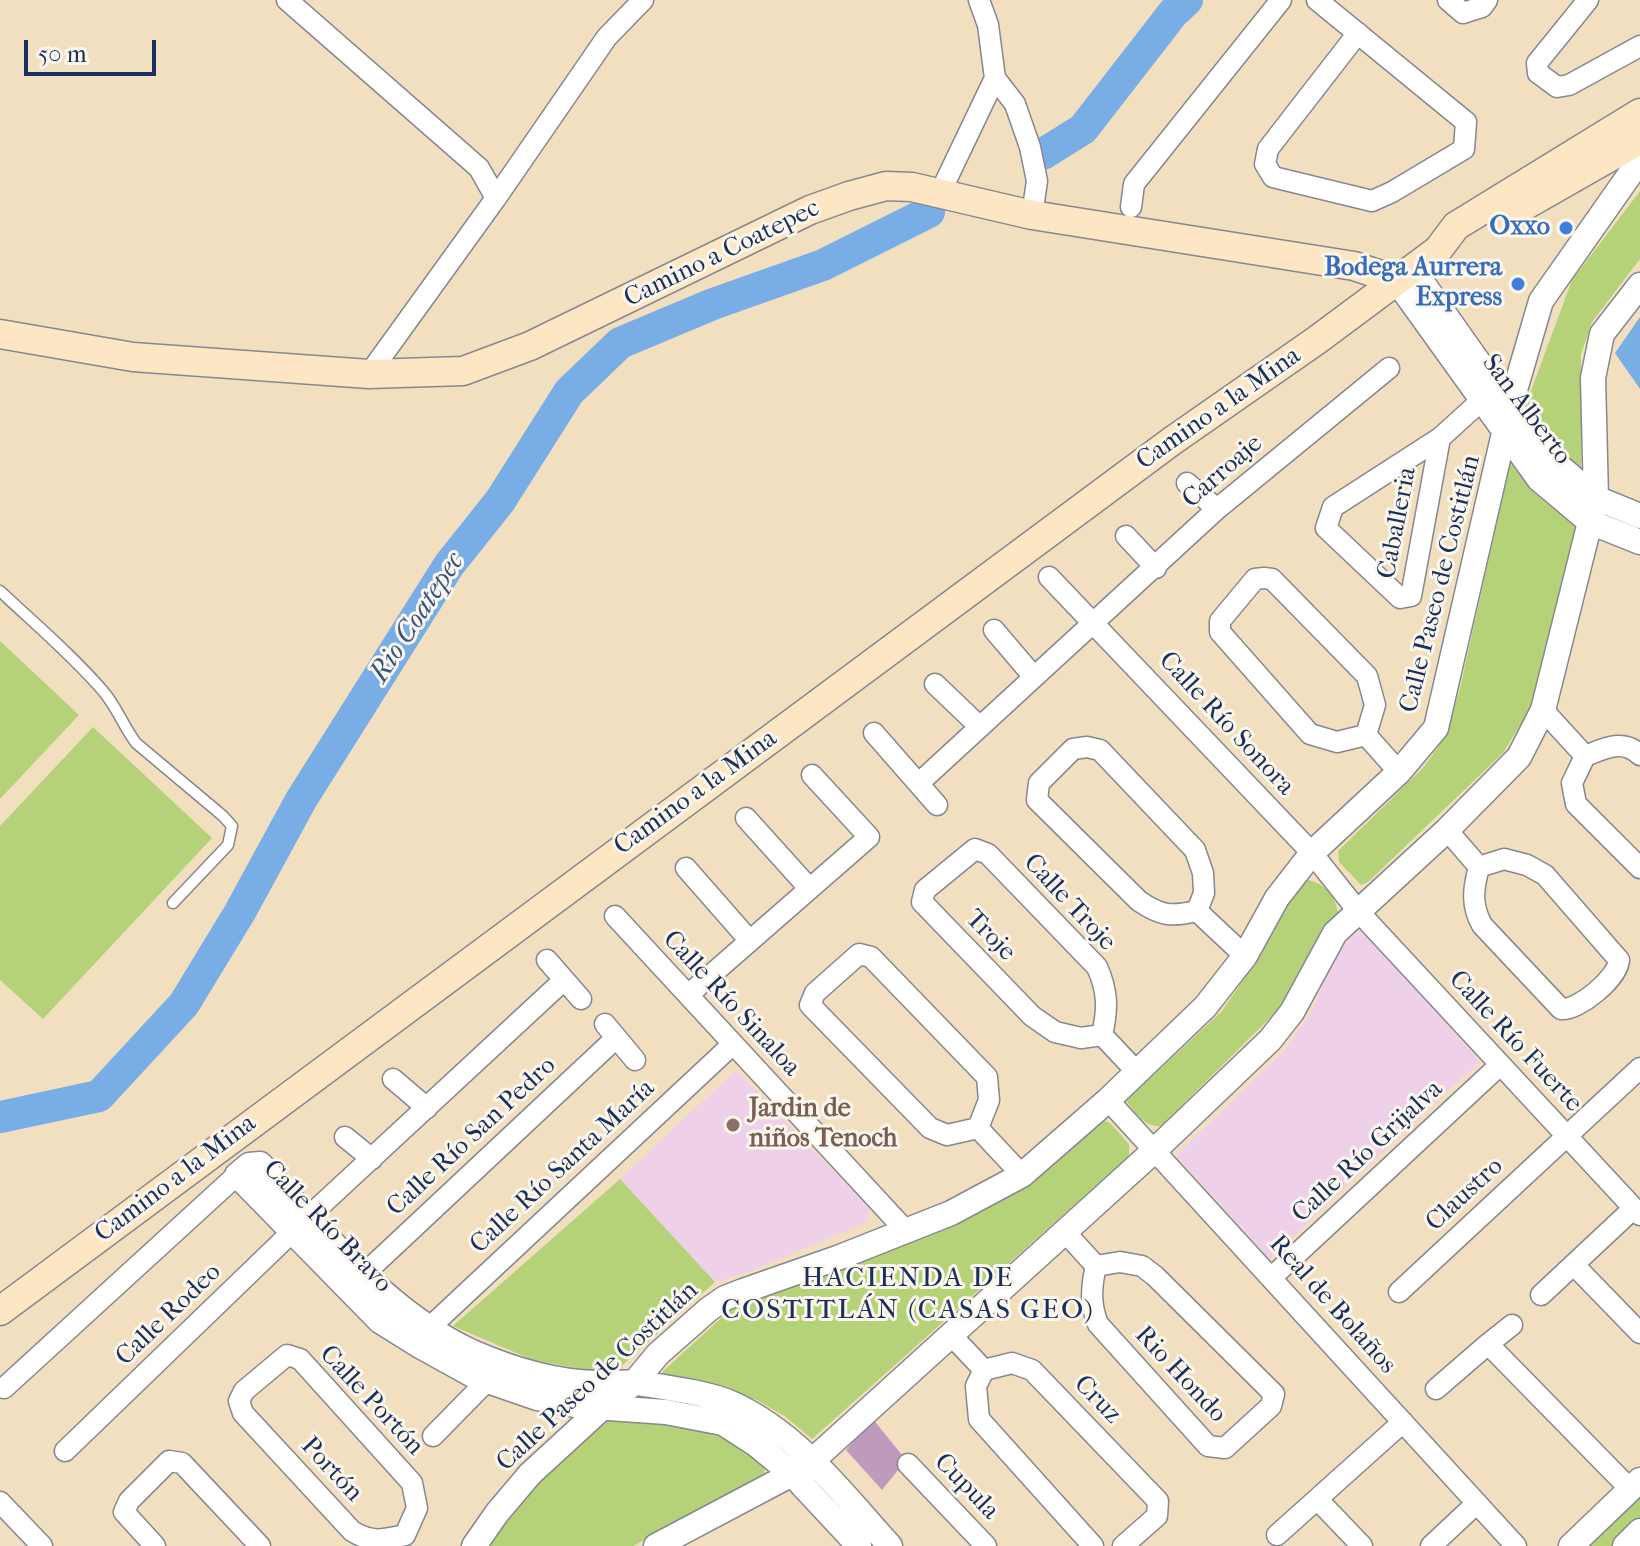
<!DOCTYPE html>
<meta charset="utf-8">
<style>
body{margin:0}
#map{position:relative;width:1640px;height:1546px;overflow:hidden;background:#f2dfc0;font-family:"IM FELL French Canon",serif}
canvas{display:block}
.scale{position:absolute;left:24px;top:40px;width:132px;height:36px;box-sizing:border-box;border:4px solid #1b2f5e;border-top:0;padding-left:10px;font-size:24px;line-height:28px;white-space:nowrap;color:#1b2f5e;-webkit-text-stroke:6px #fbf7ec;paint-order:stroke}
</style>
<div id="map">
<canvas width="1640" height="1546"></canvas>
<div class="scale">50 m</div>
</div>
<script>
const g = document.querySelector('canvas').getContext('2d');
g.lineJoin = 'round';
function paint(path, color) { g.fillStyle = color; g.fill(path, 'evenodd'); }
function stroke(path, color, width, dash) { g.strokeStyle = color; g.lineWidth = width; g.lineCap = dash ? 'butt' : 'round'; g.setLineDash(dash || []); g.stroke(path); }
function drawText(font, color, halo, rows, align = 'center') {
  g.font = font + ' "IM FELL French Canon",serif'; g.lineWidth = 6; g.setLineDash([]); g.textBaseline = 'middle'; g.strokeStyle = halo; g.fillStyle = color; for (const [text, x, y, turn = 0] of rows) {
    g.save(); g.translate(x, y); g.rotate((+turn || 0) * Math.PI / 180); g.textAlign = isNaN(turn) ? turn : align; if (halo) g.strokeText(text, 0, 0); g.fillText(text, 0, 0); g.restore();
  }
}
paint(new Path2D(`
 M 1361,929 L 1480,1061 L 1269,1259 L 1176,1155 L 1284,1051 L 1315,1006 L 1327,970 L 1348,941 Z
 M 736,1070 L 869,1208 L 867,1222 L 751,1271 L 715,1282 L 620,1179 Z`), '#eed0e8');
paint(new Path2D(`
 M 1640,191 L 1640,259 L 1592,322 L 1581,354 L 1581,477 L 1525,407 L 1572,280 Z
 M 1510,463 L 1540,497 L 1578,525 L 1530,709 L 1503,753 L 1368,882 L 1361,885 L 1339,862 L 1338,851 L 1423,768 L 1441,743 L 1459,693 Z
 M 0,641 L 79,715 L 0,799 Z
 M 93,727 L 212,838 L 43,1019 L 0,980 L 0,826 Z
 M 1304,879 C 1324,883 1334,893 1338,912 L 1320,935 L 1278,1010 L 1161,1126 C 1145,1128 1135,1112 1126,1101 L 1222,1011 L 1248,973 L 1278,917 Z
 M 1103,1120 L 1110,1123 L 1129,1144 L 1129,1156 L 812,1439 L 786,1417 L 757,1400 L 666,1376 L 662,1372 L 730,1310 L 989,1204 Z
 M 620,1179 L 715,1282 L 616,1371 L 583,1369 L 533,1360 L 453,1326 Z
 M 607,1418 L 675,1424 L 714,1432 L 765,1463 L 764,1475 L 633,1546 L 488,1546 L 513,1506 Z
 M 1640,1493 L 1640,1520 L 1613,1546 L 1586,1546 Z`), '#b6d279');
paint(new Path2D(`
 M 1640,317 L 1640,389 L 1615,353 Z`), '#78ade6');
stroke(new Path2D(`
 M 1043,154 L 1083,129 L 1173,13 L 1187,0
 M 0,1117 L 99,1096 L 184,1004 L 240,912 L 301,800 L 449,565 L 500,501 L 569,392 L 620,343 L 713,304 L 823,265 L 929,212`), '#78ade6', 32);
paint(new Path2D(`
 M 872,1418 L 906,1460 L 882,1490 L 846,1450 Z`), '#be9bbd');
const service = new Path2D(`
 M 0,591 C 34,623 72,655 103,691 C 117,707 123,726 136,743 L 223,816 L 232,826 L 228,845 L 173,903`);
const minor = new Path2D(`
 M 287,0 L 479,168 L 496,198 L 369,374
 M 1317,0 L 1466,122 L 1464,149 L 1392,192 L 1372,201 L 1273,177 L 1265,164 L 1268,149 L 1358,33
 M 1448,0 L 1463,13 L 1482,7 L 1487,0
 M 1588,0 L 1537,63 L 1538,73 L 1557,87 L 1569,85 L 1640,46
 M 995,78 L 1015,104 L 1030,147 L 1037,181 L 1032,215
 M 940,193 L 995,78 L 988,25 L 979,0
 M 496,198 L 607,37 L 643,0
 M 1131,207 L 1134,184 L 1281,0
 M 1440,438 L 1411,596 L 1400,598 L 1326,528 L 1333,507 L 1440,438 L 1482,400
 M 1187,483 L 1217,509
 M 1126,536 L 1156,568
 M 1049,577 L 1312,853 L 1358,911 L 1640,1215
 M 1264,578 L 1272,579 L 1367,676 L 1375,705 L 1366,735 L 1337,742 L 1310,734 L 1220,632 L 1220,621 L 1255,579 Z
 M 994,630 L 1034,677
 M 935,684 L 980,727
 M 1543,710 L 1585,756
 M 874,733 L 937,805
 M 1366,735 L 1399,772
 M 1087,747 L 1100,750 L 1195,850 L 1203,873 L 1204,893 L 1197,911 C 1171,917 1161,916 1139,901 L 1037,800 L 1039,783 L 1073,749 Z
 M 1640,755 C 1623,738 1604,749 1585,756 L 1572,783 L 1576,804 L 1640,868
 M 919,783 L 1217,509 L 1389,368
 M 746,818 L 809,888
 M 1447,830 L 1479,867
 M 975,849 L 988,854 L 1097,967 C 1108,991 1108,1009 1102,1035 L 1081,1038 L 1055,1032 L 1032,1016 L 922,902 L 925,890 Z
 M 1504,859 L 1527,865 L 1545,875 L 1619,960 C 1618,978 1578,1011 1561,1009 L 1482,925 C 1471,905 1473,889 1479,867 Z
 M 686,868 L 750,941
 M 1197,911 L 1245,956
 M 615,916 L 907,1232
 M 859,954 L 871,957 L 987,1077 L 989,1100 L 978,1128 L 947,1135 L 930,1128 L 810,1005 L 815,993 Z
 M 547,960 L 581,999
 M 688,995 L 869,837 L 812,775
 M 605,1024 L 635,1060
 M 1102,1035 L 1137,1072
 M 393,1079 L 427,1108
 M 1108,1100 L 1516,1546
 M 978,1128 L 1022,1175
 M 345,1137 L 372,1159
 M 1064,1231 L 1096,1266
 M 1120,1262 L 1142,1266 L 1155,1276 L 1274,1394 L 1271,1406 L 1225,1448 L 1208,1446 L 1098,1324 C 1090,1304 1091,1287 1096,1266 Z
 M 1574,1265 L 1640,1333
 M 364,1274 L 616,1038
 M 1272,1277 L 1500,1065
 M 1399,1292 L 1640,1068
 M 1541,1295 L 1634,1208
 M 429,1328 L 733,1044
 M 952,1336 L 984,1370
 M 1488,1344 L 1512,1325
 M 287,1355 L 300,1359 L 412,1483 L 417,1508 L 405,1535 C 384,1540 371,1543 352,1531 L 243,1413 L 239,1401 L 244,1391 Z
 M 4,1388 L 237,1175
 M 1436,1389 L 1488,1344 L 1630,1489
 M 433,1436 L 487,1381
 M 65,1451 L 292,1232 L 564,980
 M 908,1464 L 986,1546
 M 1318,1500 L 1362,1546
 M 0,1502 L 42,1546
 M 1277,1535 L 1403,1422
 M 155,1546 L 124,1512 L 129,1501 L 169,1461 L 182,1463 L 260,1546
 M 1093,1546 L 979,1419 L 976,1386 L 984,1370 L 1012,1363 L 1032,1370 L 1158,1501 L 1157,1516 L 1123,1546
 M 1431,1546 L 1477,1503`);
const tertiary = new Path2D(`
 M 1412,268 L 1510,407 L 1552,460 L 1596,498 L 1640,516
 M 1396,280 L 1539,479 L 1590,522 L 1640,542
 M 474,1546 L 497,1513 L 530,1474 L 604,1406 L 634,1383 L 658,1354 L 709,1309 L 725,1298 L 743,1291 L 840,1257 L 951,1213 L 1022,1175 L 1108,1100 L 1205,1007 L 1245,956 L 1277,898 L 1312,853 L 1399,772 L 1436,728 L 1510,407 L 1541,301 L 1640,160
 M 656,1546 L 792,1474 L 812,1461 L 1155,1150 L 1270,1040 L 1292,1012 L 1335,933 L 1447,830 L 1519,757 L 1543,710 L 1596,498 L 1593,378 L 1602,334 L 1640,285
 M 859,1546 L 792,1474 L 757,1445 L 723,1423 L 666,1412 L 580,1406 L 537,1398 L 476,1377 L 420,1346 L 380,1321 L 237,1175 L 249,1165 L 260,1164 C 323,1232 386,1312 472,1352 C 511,1369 553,1382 596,1383 C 610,1384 624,1381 638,1383 C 663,1387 711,1393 733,1404 C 798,1434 843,1494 890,1546
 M 1571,1546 L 1640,1480
 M 1625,1546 L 1640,1531`);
const secondary = new Path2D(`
 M 1517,210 L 1640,140
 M 0,334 L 133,357 L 369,374 L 463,371 L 530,346 L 810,210 L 849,196 L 886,186 L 912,187 L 1032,215 L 1354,266 L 1396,280
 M 0,1311 L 1172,441 L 1317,340 L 1438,250 L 1456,226 L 1640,113`);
stroke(service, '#86878f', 13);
stroke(minor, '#86878f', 23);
stroke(tertiary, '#86878f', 27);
stroke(secondary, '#86878f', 31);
stroke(service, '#fff', 10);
stroke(minor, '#fff', 20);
stroke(tertiary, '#fff', 24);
stroke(secondary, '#fce6c4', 28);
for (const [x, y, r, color] of [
 [1566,228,8,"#3f7fe0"],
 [1518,284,8,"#3f7fe0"],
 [733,1125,8,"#8d6e63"]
]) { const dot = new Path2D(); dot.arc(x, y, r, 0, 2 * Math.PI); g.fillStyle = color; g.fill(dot); stroke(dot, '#fbf7ec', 3); }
drawText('bold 26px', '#366cbe', '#fbf7ec', [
 ["Oxxo",1550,228],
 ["Bodega Aurrera",1502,269],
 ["Express",1502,299]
], 'right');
drawText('26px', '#1b2f5e', '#fbf7ec', [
 ["Camino a Coatepec",722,254,-26],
 ["Camino a la Mina",1219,409,-35],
 ["San Alberto",1526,410,53],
 ["Carroaje",1223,472,-41],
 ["Caballeria",1398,523,-79],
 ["Calle Paseo de Costitlán",1441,584,-76],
 ["Calle Río Sonora",1226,724,47],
 ["Camino a la Mina",696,793,-36],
 ["Calle Troje",1069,903,47],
 ["Troje",990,936,46],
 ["Calle Río Sinaloa",731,1004,47],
 ["Calle Río Fuerte",1515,1042,47],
 ["Calle Río San Pedro",472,1137,-43],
 ["Calle Río Grijalva",1368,1152,-43],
 ["Calle Río Santa María",563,1167,-43],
 ["Camino a la Mina",176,1179,-37],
 ["Claustro",1465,1195,-43],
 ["Calle Río Bravo",327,1227,46],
 ["Real de Bolaños",1332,1305,48],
 ["Calle Rodeo",169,1315,-44],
 ["Rio Hondo",1180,1375,47],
 ["Calle Paseo de Costitlán",598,1377,-43],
 ["Cruz",1097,1400,46],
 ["Calle Portón",371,1401,47],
 ["Portón",331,1470,47],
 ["Cupula",966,1487,46]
]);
drawText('bold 26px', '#785e54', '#fbf7ec', [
 ["Jardin de",749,1110],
 ["niños Tenoch",749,1140]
], 'left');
drawText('italic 28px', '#375587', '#fbf7ec', [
 ["Rio Coatepec",418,618,-57]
]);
g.letterSpacing = '2px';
drawText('28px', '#1b2f5e', '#fbf7ec', [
 ["HACIENDA DE",908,1279],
 ["COSTITLÁN (CASAS GEO)",908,1311]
]);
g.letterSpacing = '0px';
</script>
